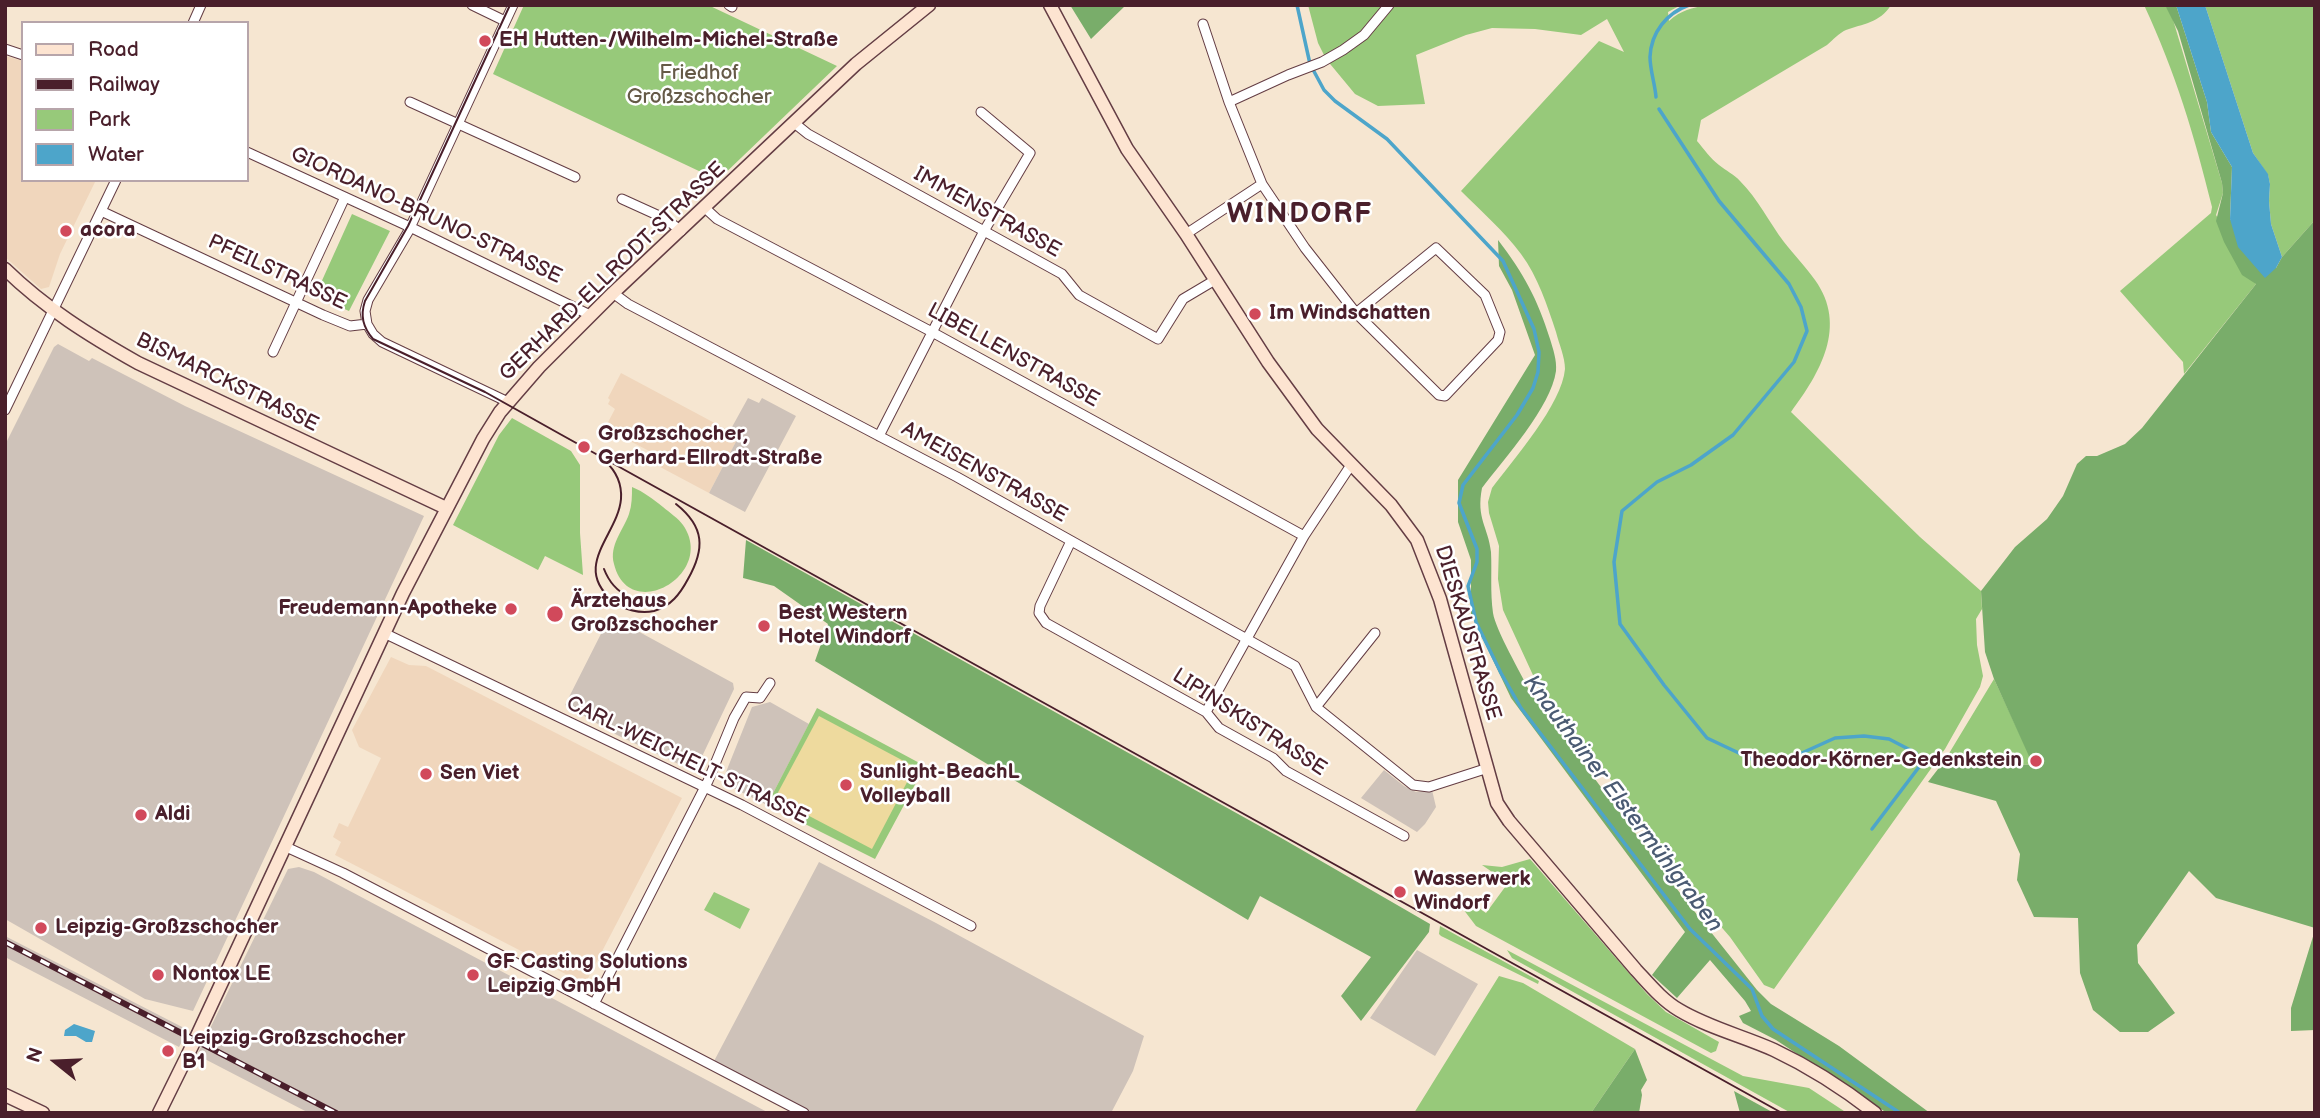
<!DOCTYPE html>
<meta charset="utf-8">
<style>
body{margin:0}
#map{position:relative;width:2320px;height:1118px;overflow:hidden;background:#f6e6d1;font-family:"Balsamiq Sans",sans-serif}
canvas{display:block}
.frame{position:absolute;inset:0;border:7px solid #4a1f2b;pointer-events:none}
.legend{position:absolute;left:21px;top:21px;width:228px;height:161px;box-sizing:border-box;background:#fff;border:2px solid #b7a5aa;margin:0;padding:9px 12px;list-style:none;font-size:21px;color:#4a1f2b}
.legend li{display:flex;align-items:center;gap:14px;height:35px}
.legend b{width:35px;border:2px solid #b7a5aa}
.north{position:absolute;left:21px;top:1027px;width:70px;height:70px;-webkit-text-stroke:5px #fff;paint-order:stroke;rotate:288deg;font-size:19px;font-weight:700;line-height:28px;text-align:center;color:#4a1f2b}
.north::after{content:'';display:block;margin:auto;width:24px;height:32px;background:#4a1f2b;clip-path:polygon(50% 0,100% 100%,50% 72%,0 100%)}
</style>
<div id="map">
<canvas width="2320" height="1118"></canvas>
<div class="frame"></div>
<ul class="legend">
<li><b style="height:9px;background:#fde4d1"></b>Road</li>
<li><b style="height:9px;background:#4a1f2b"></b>Railway</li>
<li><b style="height:19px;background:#97c97a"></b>Park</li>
<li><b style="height:19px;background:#4da5ca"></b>Water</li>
</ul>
<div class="north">N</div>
</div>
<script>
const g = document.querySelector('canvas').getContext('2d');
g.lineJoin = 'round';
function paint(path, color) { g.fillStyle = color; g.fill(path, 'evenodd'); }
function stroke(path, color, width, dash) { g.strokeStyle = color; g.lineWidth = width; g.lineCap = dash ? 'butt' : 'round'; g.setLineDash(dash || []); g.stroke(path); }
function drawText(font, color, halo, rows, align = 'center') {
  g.font = font + ' "Balsamiq Sans",sans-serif'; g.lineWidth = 5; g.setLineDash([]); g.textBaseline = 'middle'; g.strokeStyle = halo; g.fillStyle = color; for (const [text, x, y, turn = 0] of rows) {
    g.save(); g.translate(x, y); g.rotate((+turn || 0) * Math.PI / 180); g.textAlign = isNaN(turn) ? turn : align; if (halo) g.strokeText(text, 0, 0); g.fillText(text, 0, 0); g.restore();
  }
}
paint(new Path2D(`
 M 5,56 L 23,61 L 23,180 L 96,180 L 60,254 L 49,287 L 41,289 L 5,257 Z
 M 621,373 L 739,436 L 709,493 L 647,460 L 651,452 L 605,428 L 615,409 L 608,404 L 610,400 L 608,398 Z
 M 391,657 L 409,665 L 426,666 L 682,798 L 585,984 L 335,855 L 341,842 L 333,837 L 339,823 L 348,827 L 381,758 L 359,747 L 352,730 Z`), '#f0d6bc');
paint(new Path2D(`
 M 58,344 L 89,361 L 92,358 L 185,406 L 424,516 L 193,1011 L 145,999 L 5,919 L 5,445 L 54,347 Z
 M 748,398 L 759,403 L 762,398 L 796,416 L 745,512 L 709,493 L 741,432 L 732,427 Z
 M 610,616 L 733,683 L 734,689 L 697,767 L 689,769 L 617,735 L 565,705 Z
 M 770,702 L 809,724 L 767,805 L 725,784 L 724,777 L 752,707 Z
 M 1384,770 L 1404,786 L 1416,792 L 1432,790 L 1436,807 L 1425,824 L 1417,832 L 1361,798 Z
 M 819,862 L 936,923 L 1144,1036 L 1133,1071 L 1111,1113 L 812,1113 L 713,1063 Z
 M 299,867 L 314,872 L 769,1113 L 309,1113 L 197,1055 L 288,869 Z
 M 5,936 L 188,1030 L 179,1047 L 5,957 Z
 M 1417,950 L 1478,984 L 1435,1056 L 1370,1018 Z`), '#cec2b9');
paint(new Path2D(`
 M 524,5 L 708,5 L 837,66 L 718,180 L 493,74 Z
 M 1308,5 L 1681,5 L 1668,12 L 1669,21 C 1681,10 1692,8 1707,5 L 1891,5 C 1880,23 1862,24 1846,30 C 1839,33 1833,40 1827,45 L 1701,120 L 1697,141 C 1704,149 1710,158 1719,165 C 1726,171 1734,174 1740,181 C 1758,199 1769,222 1784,242 C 1794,255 1806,267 1815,280 C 1848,326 1820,373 1791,412 L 1920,537 L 1981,591 L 1982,609 L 1976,619 L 1977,645 L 1983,676 L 1980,687 L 1945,749 L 1774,989 L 1764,985 L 1730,937 L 1691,892 L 1596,759 L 1538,686 L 1503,610 L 1498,579 L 1499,546 L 1489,513 L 1488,502 L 1492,488 C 1514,459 1562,404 1565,369 C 1565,357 1559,344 1556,332 C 1547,305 1538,277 1521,254 C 1504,231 1481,211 1461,191 L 1599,41 L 1624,52 L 1607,19 L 1581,35 L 1535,29 L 1492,28 L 1466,35 L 1416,55 L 1425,104 L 1378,106 L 1355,94 L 1326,59 L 1318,43 Z
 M 2144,5 L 2165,5 L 2171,13 L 2222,183 L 2223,193 L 2216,215 L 2256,284 L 2184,374 L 2183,362 L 2120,291 L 2211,213 L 2212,207 C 2194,134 2176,74 2144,5 Z
 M 2205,5 L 2315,5 L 2315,220 L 2282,257 L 2271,224 L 2269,201 L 2270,184 L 2268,175 L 2253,153 Z
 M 352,214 L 390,231 L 349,311 L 315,296 Z
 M 512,418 L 571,451 L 580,465 L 580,533 L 583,575 L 545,556 L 538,570 L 453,525 L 499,435 Z
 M 632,487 C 644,492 653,499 663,507 C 670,513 678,518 683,525 C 717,574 629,625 614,564 C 609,545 623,531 629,514 C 632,505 632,496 632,487 Z
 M 1994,679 L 2034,765 L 1945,760 Z
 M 817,708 L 925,766 L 875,859 L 767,805 Z
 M 1530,859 L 1647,994 L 1666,1012 L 1719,1042 L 1716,1051 L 1711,1053 L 1476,926 L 1457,901 L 1460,895 L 1486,913 L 1508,883 L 1482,865 L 1502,867 Z
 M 714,892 L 750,909 L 740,929 L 704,910 Z
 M 1440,926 L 1539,981 L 1538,984 L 1441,936 L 1439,934 Z
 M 1507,950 L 1743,1076 L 1809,1088 L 1847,1113 L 1791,1113 L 1512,958 Z
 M 1499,976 L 1523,983 L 1635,1049 L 1591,1113 L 1414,1113 Z`), '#97c97a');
paint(new Path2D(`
 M 1070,5 L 1126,5 L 1091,39 Z
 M 2165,5 L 2176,5 L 2207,102 L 2211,132 L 2232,167 L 2230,219 L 2276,268 L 2282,257 L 2315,220 L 2315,928 L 2216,898 L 2189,871 L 2137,945 L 2138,963 L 2175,1013 L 2148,1032 L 2120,1032 L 2093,1010 L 2080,973 L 2078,918 L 2034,917 L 2017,880 L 2020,854 L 1996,801 L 1928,782 L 1945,760 L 2033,765 L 1994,679 L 1985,652 L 1981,591 L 2015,547 L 2047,519 L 2063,496 L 2077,464 L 2086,456 L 2097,456 L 2125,444 L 2142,428 L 2256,284 L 2242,275 L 2224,242 L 2216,221 L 2223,193 L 2222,183 L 2178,31 Z
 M 1498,240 C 1524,274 1537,298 1550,339 C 1553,349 1557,360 1556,371 C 1551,407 1504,459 1482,488 C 1476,519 1488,526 1491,552 C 1492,572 1490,592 1493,613 C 1496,631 1521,673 1530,692 L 1683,897 L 1757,990 L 1771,1004 L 1839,1046 L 1930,1113 L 1887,1113 L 1776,1040 L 1743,1023 L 1739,1016 L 1751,1011 L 1745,1001 L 1710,960 L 1677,998 L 1652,975 L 1685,932 L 1511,698 L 1471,614 L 1471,560 L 1458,522 L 1458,480 L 1535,355 L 1512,290 L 1499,266 Z
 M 746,540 L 1283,839 L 1430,924 L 1429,932 L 1361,1021 L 1341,996 L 1371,957 L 1260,896 L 1248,920 L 815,661 L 828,624 L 774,586 L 743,578 Z
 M 2315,930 L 2315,1030 L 2291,1031 L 2291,1008 Z
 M 1635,1049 L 1647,1080 L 1641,1090 L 1642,1095 L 1639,1113 L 1591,1113 Z
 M 1734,1091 L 1774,1113 L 1740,1113 Z`), '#79ad6a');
paint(new Path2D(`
 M 819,716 L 915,767 L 872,849 L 775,798 Z`), '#eeda9e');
paint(new Path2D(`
 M 2176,5 L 2205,5 L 2253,153 L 2268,174 L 2270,184 L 2269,201 L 2271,224 L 2282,257 L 2276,268 L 2265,278 L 2238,247 L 2230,219 L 2232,167 L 2211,132 L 2207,102 Z
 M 74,1024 L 95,1031 L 92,1042 L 86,1042 L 76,1036 L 64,1036 L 65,1030 Z`), '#4da5ca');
stroke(new Path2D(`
 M 1297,5 L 1310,64 L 1324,90 L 1335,101 L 1387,139 L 1503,261 L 1534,329 L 1539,352 L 1538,372 L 1533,388 L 1517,415 L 1463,485 L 1459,503 L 1477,549 L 1477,562 L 1468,586 L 1476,622 L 1501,673 L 1521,708 L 1690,929 L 1752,989 L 1762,1016 L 1773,1029 L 1900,1113
 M 1656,97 C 1655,84 1650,70 1650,57 C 1651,32 1667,13 1689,5
 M 1659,109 L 1719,201 L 1789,284 L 1801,307 L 1807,331 L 1794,362 L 1733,435 L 1691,465 L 1657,482 L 1622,511 L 1614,562 L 1620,624 L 1664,685 L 1707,738 L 1760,763 L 1782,762 L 1835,738 L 1864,736 L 1889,739 L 1916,753 L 1919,767 L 1872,829`), '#4da5ca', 3.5);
const street = new Path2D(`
 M 472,5 L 505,21
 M 729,5 L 732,7
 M 193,23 L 201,5
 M 1203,24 L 1229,102 L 1262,184 L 1305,248 L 1356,313 L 1436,248 L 1485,295 L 1500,332 L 1498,340 L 1445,396 L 1439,395 L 1356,313
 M 5,49 L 23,55
 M 410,102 L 575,177
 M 1229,102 L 1288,75 L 1322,62 L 1343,50 L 1364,35 L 1389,5
 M 793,122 L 808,134 L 1062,274 L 1079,295 L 1158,339 L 1183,299 L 1215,280
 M 247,152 L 410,227 L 590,315
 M 622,199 L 666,219 L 681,231
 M 705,208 L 717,219 L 932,332 L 1304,536
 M 101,211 L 323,315 L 350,326 L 367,324
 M 1186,234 L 1262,184
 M 613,293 L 628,304 L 957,477 L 1295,666 L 1316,707 L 1413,785 L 1429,787 L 1488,768
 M 273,352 L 345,197
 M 508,402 L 382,342 L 373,334 L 367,324 L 365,311 L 368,300 L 408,232 L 513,5
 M 5,410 L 116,180
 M 879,436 L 984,231 L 1030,153 L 981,112
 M 1071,541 L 1040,606 L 1039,613 L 1046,623 L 1206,712 L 1219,728 L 1273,758 L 1286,771 L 1404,836
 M 384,633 L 742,805 L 971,926
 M 1316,707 L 1375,633
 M 1206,712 L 1304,536 L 1351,465
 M 284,846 L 343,873 L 804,1113
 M 594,1004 L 708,781 L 734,718 L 746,697 L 760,698 L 770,683`);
const secondary = new Path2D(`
 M 1050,5 L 1127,149 L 1186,234 L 1268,362 L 1317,429 L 1391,505 L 1417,540 L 1440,599 L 1497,803 L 1509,821 L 1636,970 C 1649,984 1662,1000 1679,1010 C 1709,1028 1743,1036 1774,1050 C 1810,1067 1844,1089 1875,1113
 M 5,269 C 45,308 90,336 138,363 L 446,508
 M 5,1095 L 43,1113
 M 159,1113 L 195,1040 L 403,593 L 483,439 L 500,412 L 539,367 L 613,293 L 856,64 L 929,5`);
stroke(street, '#643d44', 11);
stroke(secondary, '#643d44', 15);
stroke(street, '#fff', 9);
stroke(secondary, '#fde4d1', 12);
stroke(new Path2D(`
 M 510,5 L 408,226 L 365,301 C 360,316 363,327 373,339 L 485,392 L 560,434 L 1782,1113
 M 605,461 C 616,471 622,484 621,499 C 618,535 571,566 613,601 C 624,610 640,614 654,611 C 671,606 680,594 688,579 C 705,549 705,527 676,504
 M 604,569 C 614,595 639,607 666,598`), '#4a1f2b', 2);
const rail = new Path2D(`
 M 5,942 L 336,1113`);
stroke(rail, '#4a1f2b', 6);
stroke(rail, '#fff', 3.5, [10]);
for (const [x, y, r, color] of [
 [485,41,7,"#d1495b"],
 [66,231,7,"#d1495b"],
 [1255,314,7,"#d1495b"],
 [584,447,7,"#d1495b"],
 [511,609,7,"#d1495b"],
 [555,614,9,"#d1495b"],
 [764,626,7,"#d1495b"],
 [2036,761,7,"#d1495b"],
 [426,774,7,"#d1495b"],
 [846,785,7,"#d1495b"],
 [141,815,7,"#d1495b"],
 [1400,892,7,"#d1495b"],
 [41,928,7,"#d1495b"],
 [158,975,7,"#d1495b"],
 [473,975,7,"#d1495b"],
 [168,1051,7,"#d1495b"]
]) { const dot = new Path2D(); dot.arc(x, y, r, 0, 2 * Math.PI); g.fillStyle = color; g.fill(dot); stroke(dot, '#fff', 2.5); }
drawText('bold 21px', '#4a1f2b', '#fff', [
 ["EH Hutten-/Wilhelm-Michel-Straße",499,41],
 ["acora",80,231],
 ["Im Windschatten",1269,314],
 ["Großzschocher,",598,435],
 ["Gerhard-Ellrodt-Straße",598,459],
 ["Ärztehaus",571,602],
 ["Großzschocher",571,626],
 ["Freudemann-Apotheke",497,609,"right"],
 ["Best Western",778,614],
 ["Hotel Windorf",778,638],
 ["Theodor-Körner-Gedenkstein",2022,761,"right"],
 ["Sunlight-BeachL",860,773],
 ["Volleyball",860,797],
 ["Sen Viet",440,774],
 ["Aldi",155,815],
 ["Wasserwerk",1414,880],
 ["Windorf",1414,904],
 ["Leipzig-Großzschocher",55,928],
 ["GF Casting Solutions",487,963],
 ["Leipzig GmbH",487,987],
 ["Nontox LE",172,975],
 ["Leipzig-Großzschocher",182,1039],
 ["B1",182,1063]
], 'left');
drawText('21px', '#655a47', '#fff', [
 ["Friedhof",699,74],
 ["Großzschocher",699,98]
]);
drawText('21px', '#4a1f2b', '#fff', [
 ["IMMENSTRASSE",987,213,29],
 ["GIORDANO-BRUNO-STRASSE",426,216,25],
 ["GERHARD-ELLRODT-STRASSE",613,272,-44],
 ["PFEILSTRASSE",277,273,25],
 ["LIBELLENSTRASSE",1013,356,29],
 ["BISMARCKSTRASSE",227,383,26],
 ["AMEISENSTRASSE",984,473,29],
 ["DIESKAUSTRASSE",1467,633,73],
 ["LIPINSKISTRASSE",1249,723,33],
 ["CARL-WEICHELT-STRASSE",687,761,26]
]);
drawText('italic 23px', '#4b5b73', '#fff', [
 ["Knauthainer Elstermühlgraben",1622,804,53]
]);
g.letterSpacing = '2px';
drawText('bold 28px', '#4a1f2b', '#fff', [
 ["WINDORF",1300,215]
]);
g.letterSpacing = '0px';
</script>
